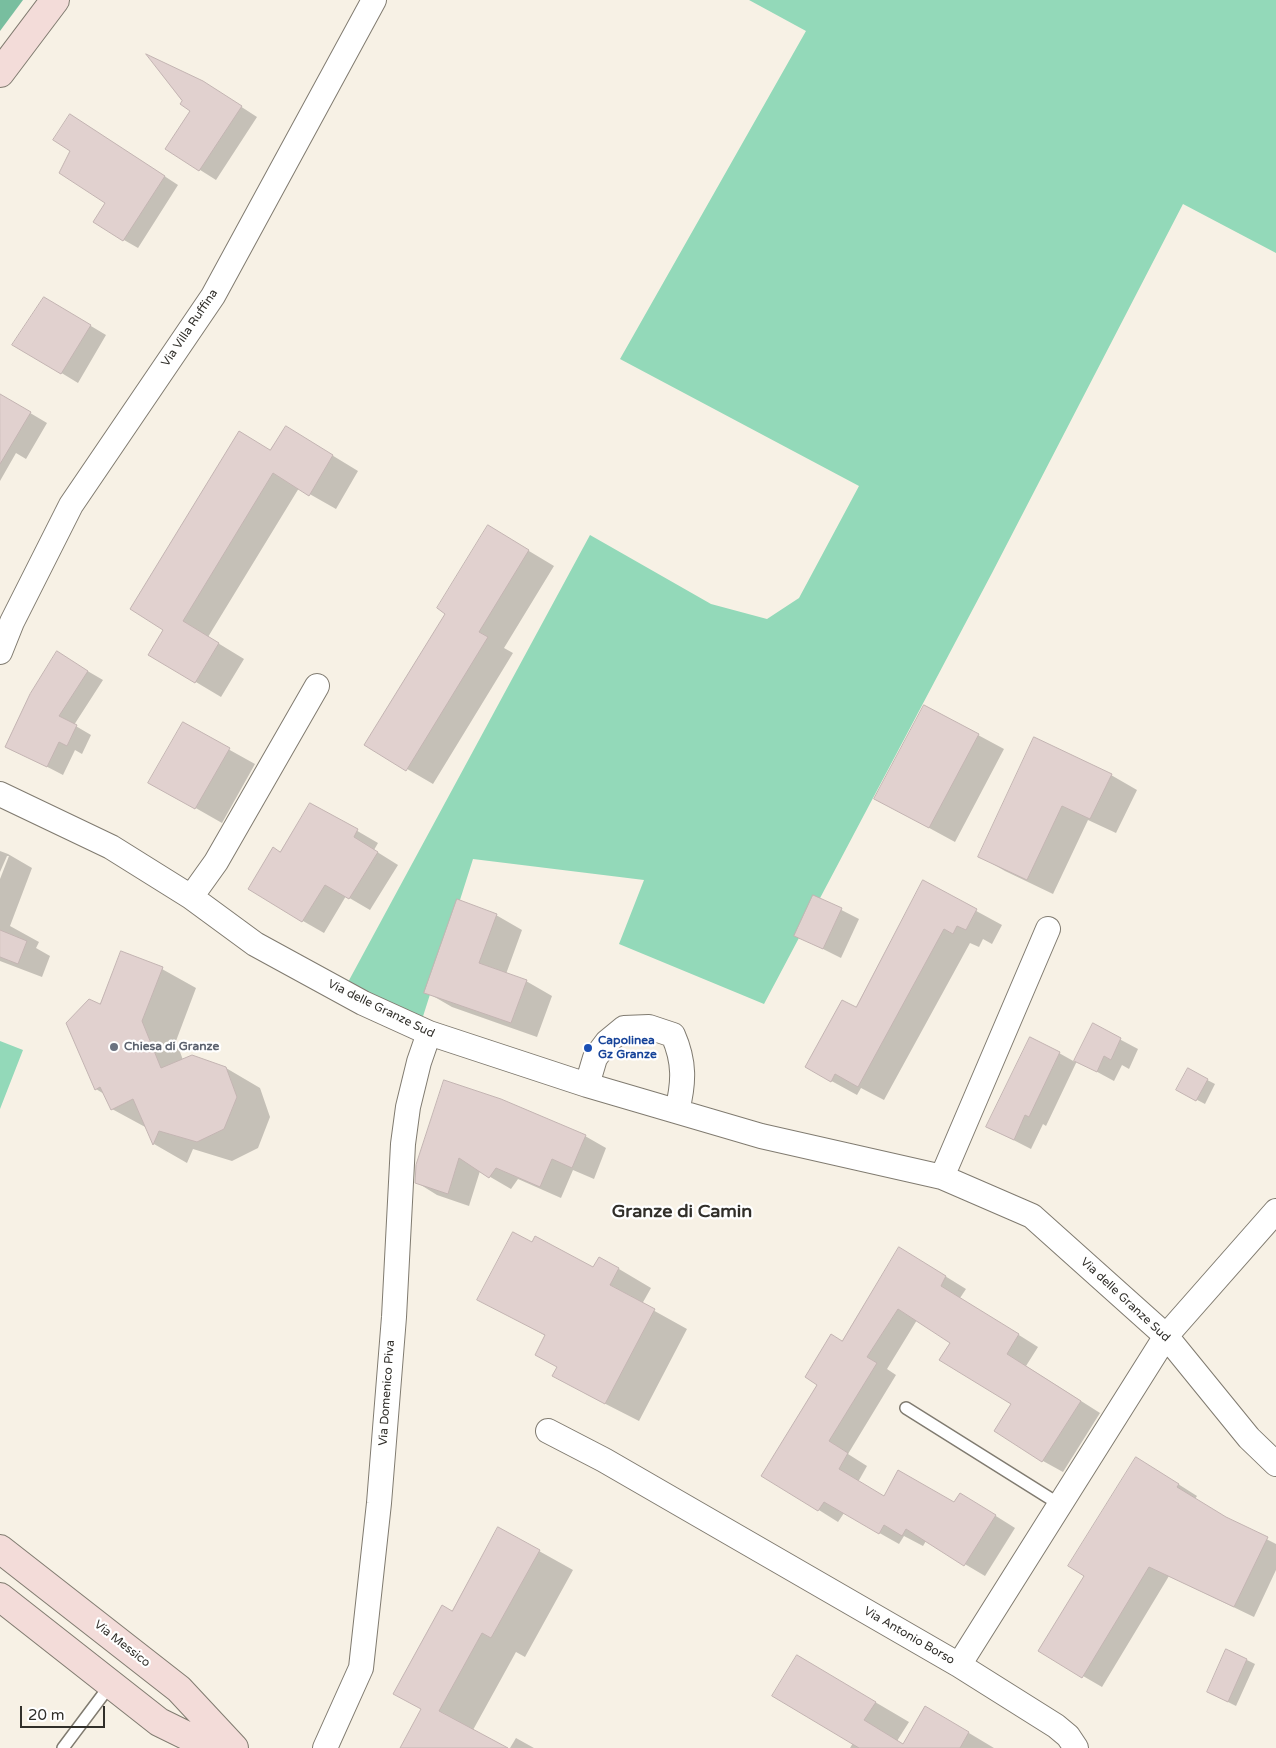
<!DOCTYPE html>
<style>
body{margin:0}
#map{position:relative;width:1276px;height:1748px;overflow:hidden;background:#f7f1e5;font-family:"Varela Round",sans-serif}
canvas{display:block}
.scale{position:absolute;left:20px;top:1706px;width:85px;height:22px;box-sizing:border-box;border:2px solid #312f2a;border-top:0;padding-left:6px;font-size:15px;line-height:18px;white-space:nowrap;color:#312f2a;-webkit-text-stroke:4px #fff;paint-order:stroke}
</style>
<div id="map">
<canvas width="1276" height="1748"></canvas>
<div class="scale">20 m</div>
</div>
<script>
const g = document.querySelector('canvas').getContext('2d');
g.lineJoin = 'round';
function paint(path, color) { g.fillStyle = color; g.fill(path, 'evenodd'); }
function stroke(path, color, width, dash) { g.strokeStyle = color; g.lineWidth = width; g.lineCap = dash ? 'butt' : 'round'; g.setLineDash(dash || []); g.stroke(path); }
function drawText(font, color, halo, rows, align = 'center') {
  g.font = font + ' "Varela Round",sans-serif'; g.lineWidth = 4.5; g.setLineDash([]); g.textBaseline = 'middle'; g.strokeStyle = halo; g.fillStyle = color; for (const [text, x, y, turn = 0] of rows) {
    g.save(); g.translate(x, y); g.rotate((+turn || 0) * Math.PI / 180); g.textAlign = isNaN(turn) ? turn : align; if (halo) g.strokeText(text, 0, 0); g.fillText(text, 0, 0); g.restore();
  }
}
paint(new Path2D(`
 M 749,0 L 1276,0 L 1276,253 L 1183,204 L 992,573 L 764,1004 L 619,944 L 644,880 L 473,859 L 419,1029 L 347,984 L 590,535 L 711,604 L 767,619 L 799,598 L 859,486 L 620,359 L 806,31 Z
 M 0,1041 L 23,1050 L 0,1109 Z`), '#93d9b9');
paint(new Path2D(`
 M 0,0 L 23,0 L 0,31 Z`), '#78be9f');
paint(new Path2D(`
 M 220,93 L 257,117 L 216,180 L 167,149 Z
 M 71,115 L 178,185 L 138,248 L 124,240 L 107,203 L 72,151 Z
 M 44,298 L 106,335 L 78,383 L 14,344 Z
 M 0,395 L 47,423 L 26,459 L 16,453 L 0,481 Z
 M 312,443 L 358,471 L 336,509 L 299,488 L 208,637 L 244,659 L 221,697 L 149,654 L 271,451 Z
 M 514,542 L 554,566 L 504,648 L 513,653 L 433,784 L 366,745 Z
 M 72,662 L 103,680 L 74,725 L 91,735 L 82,754 L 75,750 L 63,775 L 7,746 Z
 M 183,724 L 255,764 L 222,823 L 150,782 Z
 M 978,735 L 1004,749 L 955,842 L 876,799 Z
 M 1111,775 L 1137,790 L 1116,833 L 1088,820 L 1053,894 L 1005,871 L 979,856 Z
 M 311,804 L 378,843 L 374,850 L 398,865 L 370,910 L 346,896 L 324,933 L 303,921 L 281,853 Z
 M 0,851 L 8,854 L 32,868 L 10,926 L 39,942 L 36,948 L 50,956 L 42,977 L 0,961 L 0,879 L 9,856 L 7,856 L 0,872 Z
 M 923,882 L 1002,925 L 992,944 L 983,939 L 979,947 L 970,943 L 884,1100 L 861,1088 L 857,1095 L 806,1067 L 856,1009 Z
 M 814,896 L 859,919 L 841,958 L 795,935 Z
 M 496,915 L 522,930 L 506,974 L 526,981 L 552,996 L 537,1037 L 452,1007 L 426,992 Z
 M 162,969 L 196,988 L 176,1041 L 183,1060 L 226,1068 L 260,1088 L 270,1117 L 258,1148 L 232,1161 L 193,1149 L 187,1163 L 154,1144 L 147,1128 L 112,1109 L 104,1094 L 96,1089 L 101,1006 Z
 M 1093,1025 L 1138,1049 L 1129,1069 L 1122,1065 L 1114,1081 L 1077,1061 L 1046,1126 L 1043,1124 L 1031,1149 L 988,1127 L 1059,1053 L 1075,1062 Z
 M 1188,1070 L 1215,1084 L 1205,1104 L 1178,1090 Z
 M 445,1081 L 585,1136 L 606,1148 L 594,1179 L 573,1170 L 561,1198 L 518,1179 L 511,1189 L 480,1171 L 469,1206 L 437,1195 L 416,1182 Z
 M 919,1260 L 966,1289 L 960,1298 L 1038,1347 L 1026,1366 L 1100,1413 L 1063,1472 L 1043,1461 L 1013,1403 L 951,1342 L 917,1320 L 887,1369 L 896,1375 L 848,1454 L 867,1466 L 858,1482 L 884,1497 L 980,1506 L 1015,1528 L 985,1576 L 926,1541 L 923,1546 L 904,1536 L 899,1544 L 844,1513 L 838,1522 L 763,1475 L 843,1342 Z
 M 594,1268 L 619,1269 L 651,1288 L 642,1304 L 687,1329 L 639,1421 L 586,1394 L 558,1367 L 546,1336 L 479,1299 Z
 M 1156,1470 L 1197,1496 L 1195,1499 L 1231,1521 L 1276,1544 L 1276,1570 L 1254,1617 L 1169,1576 L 1102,1687 L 1083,1676 Z
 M 539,1551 L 573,1570 L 525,1657 L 516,1652 L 473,1730 L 505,1748 L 411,1748 L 452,1613 Z
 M 1247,1660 L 1255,1664 L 1236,1706 L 1208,1692 Z
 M 831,1676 L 909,1722 L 897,1741 L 904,1745 L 959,1727 L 994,1748 L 850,1748 L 853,1743 Z
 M 516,1738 L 534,1748 L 510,1748 Z`), '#0003');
const building = new Path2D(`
 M 146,54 L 203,81 L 242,106 L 199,171 L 165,149 L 190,111 L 180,104 L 182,101 Z
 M 70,114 L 165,176 L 123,241 L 93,222 L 105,203 L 59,173 L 70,151 L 53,140 Z
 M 44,297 L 91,325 L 61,374 L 12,345 Z
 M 0,394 L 31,412 L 0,464 Z
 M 286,426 L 333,455 L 309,496 L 273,473 L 183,621 L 219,643 L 195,683 L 148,655 L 163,630 L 130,609 L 239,431 L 270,450 Z
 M 488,525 L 529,550 L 479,632 L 488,637 L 406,771 L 364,745 L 445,614 L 437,608 Z
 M 57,651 L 88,671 L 59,716 L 77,725 L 67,746 L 59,742 L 47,767 L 5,747 L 30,694 Z
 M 924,705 L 979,734 L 929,828 L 874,799 Z
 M 183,722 L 230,748 L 195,809 L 148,783 Z
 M 1034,737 L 1112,774 L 1090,819 L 1062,806 L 1027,880 L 978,857 Z
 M 310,803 L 358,829 L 354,837 L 378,852 L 349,899 L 325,885 L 302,922 L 248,889 L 273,847 L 280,852 Z
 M 923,880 L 977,909 L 966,930 L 957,926 L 953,934 L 944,929 L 858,1087 L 835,1074 L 831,1082 L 805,1067 L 842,1000 L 856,1007 Z
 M 813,895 L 842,908 L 823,949 L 794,936 Z
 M 457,899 L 497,914 L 479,963 L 527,980 L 511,1023 L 424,993 Z
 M 0,930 L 27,941 L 18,964 L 0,957 Z
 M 121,951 L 163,967 L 142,1021 L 161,1068 L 192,1055 L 226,1067 L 237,1097 L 224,1129 L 197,1142 L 159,1131 L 153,1145 L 133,1099 L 111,1110 L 100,1087 L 95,1090 L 66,1023 L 89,999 L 100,1004 Z
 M 1093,1023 L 1121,1038 L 1111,1060 L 1104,1056 L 1097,1072 L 1074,1061 Z
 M 1030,1037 L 1060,1052 L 1029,1117 L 1025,1115 L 1014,1140 L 986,1127 Z
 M 1188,1068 L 1208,1079 L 1196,1101 L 1176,1090 Z
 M 444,1080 L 501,1099 L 586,1135 L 572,1168 L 552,1159 L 540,1187 L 496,1168 L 489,1178 L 459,1158 L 448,1194 L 415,1183 L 416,1165 Z
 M 513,1232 L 532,1242 L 535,1236 L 593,1267 L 599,1257 L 619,1268 L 610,1285 L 655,1309 L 605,1404 L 552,1376 L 557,1367 L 535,1355 L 545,1335 L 477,1300 Z
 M 899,1247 L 946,1276 L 941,1286 L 1019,1334 L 1007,1354 L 1081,1401 L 1042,1462 L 994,1431 L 1011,1404 L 939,1360 L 950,1343 L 898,1309 L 867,1357 L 877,1363 L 829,1441 L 848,1453 L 839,1469 L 884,1496 L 898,1470 L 954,1502 L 960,1493 L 996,1515 L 964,1566 L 906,1529 L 902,1536 L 884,1525 L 879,1534 L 824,1502 L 818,1511 L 761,1476 L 817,1385 L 805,1377 L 831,1334 L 842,1341 Z
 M 1136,1457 L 1179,1484 L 1177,1487 L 1226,1517 L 1268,1537 L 1234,1607 L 1149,1567 L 1082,1678 L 1038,1651 L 1084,1576 L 1068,1566 Z
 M 498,1527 L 540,1550 L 491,1638 L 482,1633 L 439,1711 L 508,1748 L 400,1748 L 421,1709 L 393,1694 L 442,1605 L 452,1611 Z
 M 1226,1649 L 1247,1659 L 1228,1702 L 1207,1692 Z
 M 797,1655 L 876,1702 L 864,1720 L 903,1744 L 925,1706 L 969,1732 L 960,1748 L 859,1748 L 772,1696 Z`);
paint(building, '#e1d1cf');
stroke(building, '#c3b4b2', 1);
const lane = new Path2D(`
 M 906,1408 L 1059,1504
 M 63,1748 L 111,1684`);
const street = new Path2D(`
 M 0,652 L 12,622 L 71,505 L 213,296 L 374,0
 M 0,794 L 111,847 L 191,897 L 255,944 L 363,1003 L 429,1033 L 587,1085 L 761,1136 L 942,1177 L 1032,1216 L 1166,1336 L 1249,1438 L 1276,1464
 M 191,897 L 216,862 L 317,686
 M 587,1085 L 595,1058 L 607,1042 L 624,1028 L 649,1027 L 673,1035 C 685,1062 684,1083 677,1111
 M 942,1177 L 1048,929
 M 548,1431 L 604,1460 L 959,1665 L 1166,1336 L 1276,1211
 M 959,1665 L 1056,1726 L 1068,1736 L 1076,1748
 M 325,1748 L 361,1668 L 379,1503 L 394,1317 L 403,1144 L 408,1107 L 419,1062 L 429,1033`);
const secondary = new Path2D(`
 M 0,73 L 55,0
 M 0,1549 L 179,1689 L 234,1748
 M 0,1597 L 159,1722 L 212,1748`);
stroke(lane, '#807b70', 14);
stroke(street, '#807b70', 26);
stroke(secondary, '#807b70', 30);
stroke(lane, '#fff', 11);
stroke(street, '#fff', 24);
stroke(secondary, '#f3dcd9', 28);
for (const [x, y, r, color] of [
 [114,1047,5,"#6b7280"],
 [588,1048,5,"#1a4fb4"]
]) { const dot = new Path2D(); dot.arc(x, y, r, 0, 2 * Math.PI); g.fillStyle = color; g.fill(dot); stroke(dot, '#fff', 2); }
drawText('12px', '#312f2a', '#fff', [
 ["Via Villa Ruffina",190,328,-56],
 ["Via delle Granze Sud",381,1009,26],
 ["Via delle Granze Sud",1125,1300,43],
 ["Via Domenico Piva",387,1393,-86],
 ["Via Antonio Borso",909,1636,30],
 ["Via Messico",122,1644,38]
]);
drawText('bold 12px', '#164399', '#fff', [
 ["Capolinea",598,1041],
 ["Gz Granze",598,1055]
], 'left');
drawText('bold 12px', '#5b616d', '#fff', [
 ["Chiesa di Granze",124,1047]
], 'left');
drawText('bold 18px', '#312f2a', '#fff', [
 ["Granze di Camin",682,1212]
]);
</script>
